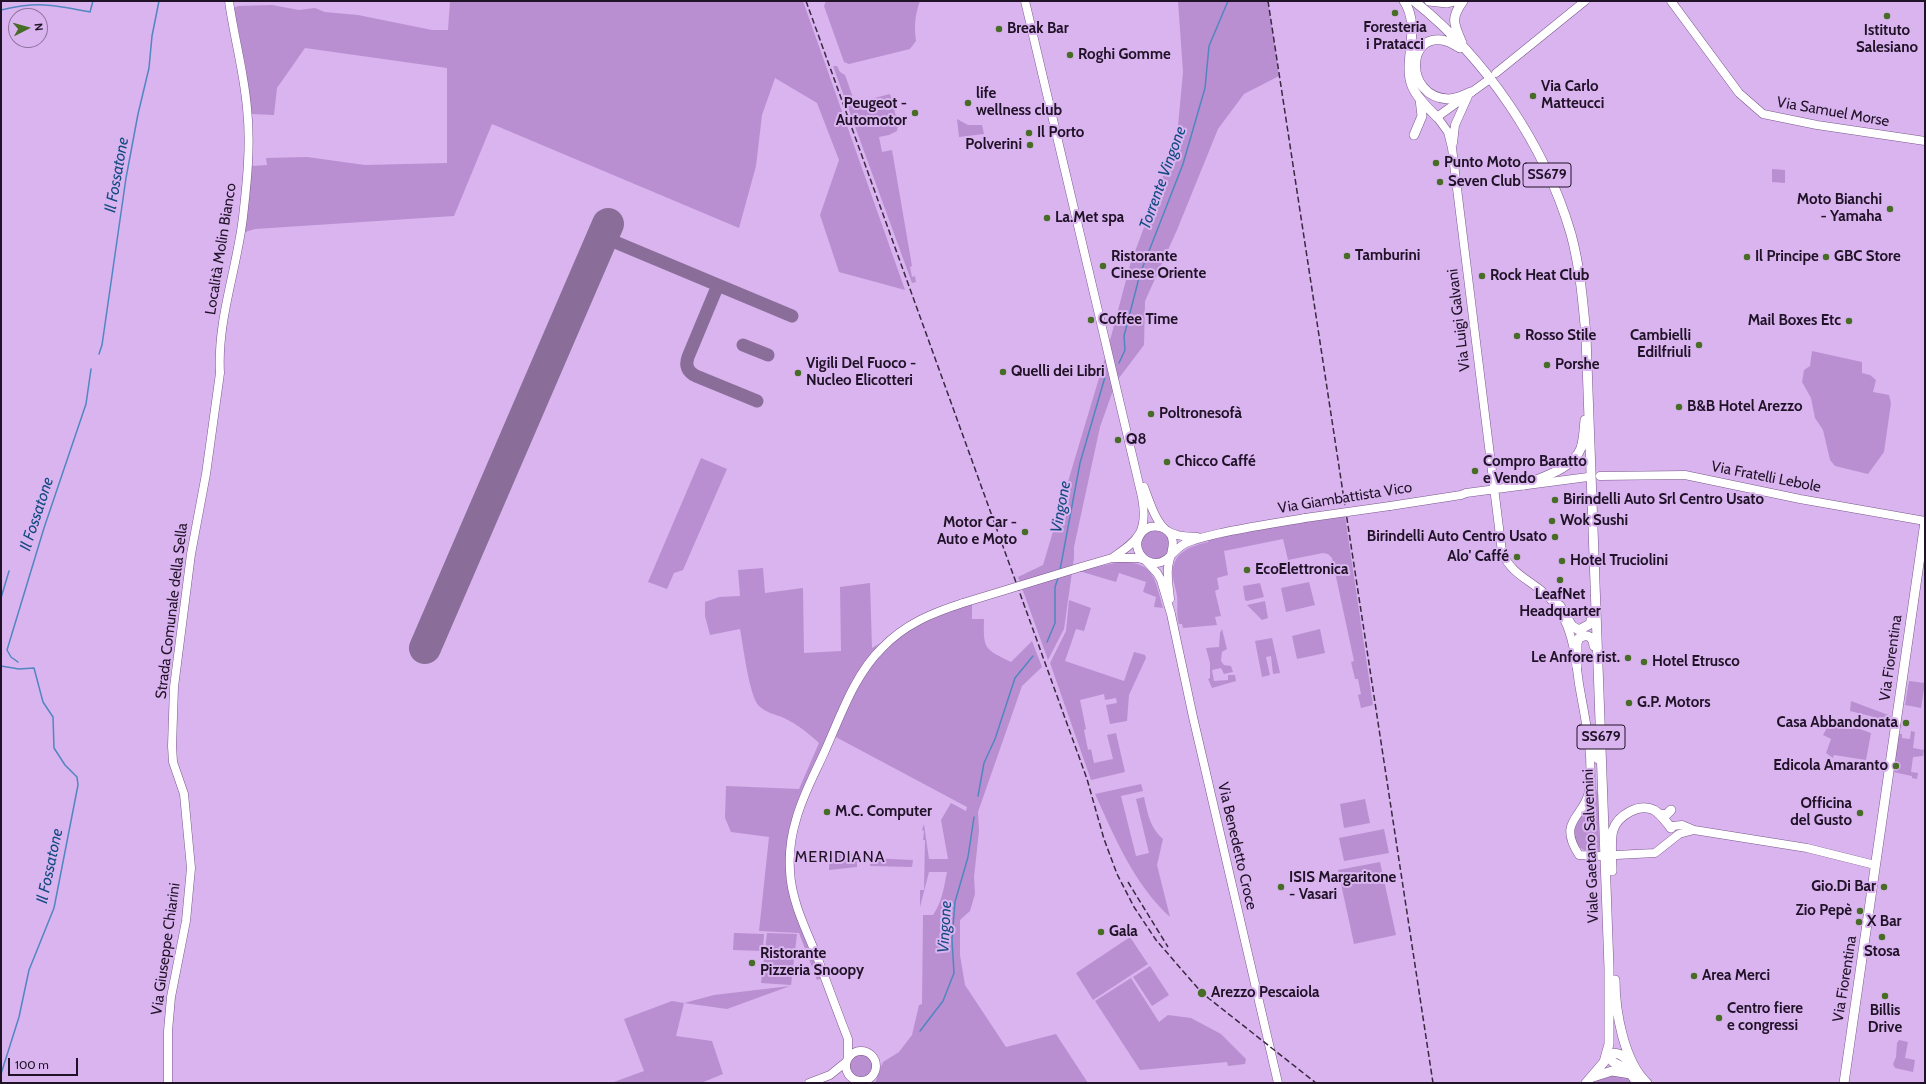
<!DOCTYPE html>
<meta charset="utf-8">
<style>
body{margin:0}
#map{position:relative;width:1926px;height:1084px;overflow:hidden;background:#d9b4ef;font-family:Cabin,sans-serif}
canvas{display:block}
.frame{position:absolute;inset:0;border:2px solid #201227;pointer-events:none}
.north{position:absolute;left:8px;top:8px;width:40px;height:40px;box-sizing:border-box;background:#d9b4ef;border:1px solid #8f739f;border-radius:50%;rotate:84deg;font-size:11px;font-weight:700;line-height:16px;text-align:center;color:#201227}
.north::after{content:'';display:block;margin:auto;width:14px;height:18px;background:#476c26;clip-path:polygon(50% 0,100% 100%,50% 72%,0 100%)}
.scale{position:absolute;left:8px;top:1058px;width:70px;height:18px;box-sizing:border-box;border:2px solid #201227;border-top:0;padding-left:5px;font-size:12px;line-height:14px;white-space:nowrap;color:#201227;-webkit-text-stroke:3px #d9b4ef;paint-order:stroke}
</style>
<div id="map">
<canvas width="1926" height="1084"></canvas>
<div class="frame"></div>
<div class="north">N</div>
<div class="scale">100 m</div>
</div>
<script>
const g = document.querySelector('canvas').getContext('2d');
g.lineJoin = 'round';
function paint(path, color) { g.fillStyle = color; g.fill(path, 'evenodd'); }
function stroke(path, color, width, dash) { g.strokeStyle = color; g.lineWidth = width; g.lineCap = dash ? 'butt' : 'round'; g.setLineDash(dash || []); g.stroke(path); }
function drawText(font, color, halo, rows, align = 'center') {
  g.font = font + ' Cabin,sans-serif'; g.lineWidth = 4; g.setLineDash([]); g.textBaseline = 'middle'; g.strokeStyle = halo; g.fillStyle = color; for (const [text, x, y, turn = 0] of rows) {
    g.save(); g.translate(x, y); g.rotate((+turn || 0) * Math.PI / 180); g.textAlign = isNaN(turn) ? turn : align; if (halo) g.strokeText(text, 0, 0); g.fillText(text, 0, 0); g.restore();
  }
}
paint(new Path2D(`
 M 450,1 L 803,1 L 905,290 L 839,272 L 820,215 L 839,160 L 817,103 L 775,78 L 762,115 L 756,166 L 739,228 L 492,124 L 454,216 L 255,229 L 245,232 L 251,166 L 267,165 L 266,158 L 307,157 L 365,165 L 447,163 L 447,68 L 305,48 L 277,88 L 274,115 L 251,114 L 246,68 L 234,8 L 238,6 L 272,5 L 299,10 L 315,8 L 325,12 L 358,15 L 432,30 L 448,30 Z
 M 826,1 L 920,1 C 915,15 914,26 916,41 L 910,49 L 849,64 L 844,62 L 824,6 Z
 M 1178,1 L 1268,1 L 1279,76 L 1244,94 L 1218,129 L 1177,230 L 1145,301 L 1144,345 L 1116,382 L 1100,427 L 1074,547 L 1074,558 L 1064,629 L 1048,660 L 1018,577 L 1043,565 L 1108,348 L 1130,265 L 1163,176 L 1178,126 L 1183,72 Z
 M 833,66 L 837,66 L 840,72 L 845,75 L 855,103 L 890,94 L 898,124 L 897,131 L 889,135 L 879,137 L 882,152 L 892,150 L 912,266 L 910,267 L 912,277 L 915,276 L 916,282 L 912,283 Z
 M 957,119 L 968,125 L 982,125 L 984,134 L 959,137 Z
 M 1772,169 L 1785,170 L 1785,183 L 1772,182 Z
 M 1812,351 L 1862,362 L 1862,373 L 1870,375 L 1876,380 L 1873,392 L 1889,395 L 1891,403 L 1884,452 L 1868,474 L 1835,466 L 1830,460 L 1823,430 L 1815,418 L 1811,398 L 1802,382 L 1804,370 L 1810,366 Z
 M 701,458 L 727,469 L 683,570 L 674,573 L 667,589 L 648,582 Z
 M 1345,516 L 1373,705 L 1361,708 L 1358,695 L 1361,694 L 1358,679 L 1355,679 L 1351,662 L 1354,661 L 1332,558 L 1328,554 L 1323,553 L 1288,560 L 1283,539 L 1224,551 L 1228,575 L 1217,578 L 1219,589 L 1215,591 L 1221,616 L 1215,617 L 1217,625 L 1183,628 L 1182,624 L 1179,624 C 1176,615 1178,605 1177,596 C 1176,590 1174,584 1173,577 C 1170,554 1189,546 1208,542 L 1209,540 L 1257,529 Z
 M1141 545a14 14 0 1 1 28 0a14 14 0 1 1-28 0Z
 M 1119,562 C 1154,561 1155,579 1163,608 L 1154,607 L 1156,597 L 1143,592 L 1146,582 L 1119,573 L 1116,582 L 1079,571 Z
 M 763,568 L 765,593 L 803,588 L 804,653 L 841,651 L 840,587 L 870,583 L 872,648 L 922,618 L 972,600 L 972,619 L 984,619 C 983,650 985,649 1011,662 L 1032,641 L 1042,667 L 1022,686 L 978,812 L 979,831 L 974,877 L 975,894 L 970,911 L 960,920 L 960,955 L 965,985 L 1006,1047 L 1056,1034 L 1088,1083 L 875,1083 L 883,1062 L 899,1052 L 912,1035 L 919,1005 L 922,1004 L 923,915 L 933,915 C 942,902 944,887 947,872 L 929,872 L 920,907 L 920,890 L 924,890 L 925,840 L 923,840 L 924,831 L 922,830 L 924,824 L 929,859 L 948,859 L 941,820 L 951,803 L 966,811 L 967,807 L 832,735 L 796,820 L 790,873 L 825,977 L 817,980 L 799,933 L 759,931 L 769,837 L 731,832 L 725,818 L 726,786 L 799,789 L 819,743 C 808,733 797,724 784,718 C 775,714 766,713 759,706 C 749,696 743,644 740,629 L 710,635 L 705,616 L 705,602 L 719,597 L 740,596 L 738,570 Z
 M 1309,582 L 1315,605 L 1286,612 L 1281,588 Z
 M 1260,583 L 1264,597 L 1247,601 L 1245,600 L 1243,586 Z
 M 1069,600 L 1091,608 L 1084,631 L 1076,629 L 1065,661 L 1124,681 L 1134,652 L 1145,655 L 1146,658 L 1129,695 L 1127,721 L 1110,724 L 1106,705 L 1117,703 L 1116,698 L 1105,700 L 1104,694 L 1080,700 L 1086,729 L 1084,730 L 1088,750 L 1091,749 L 1094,763 L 1113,759 L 1107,735 L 1116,733 L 1125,772 L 1091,780 L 1050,663 L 1066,631 Z
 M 1265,601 L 1268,618 L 1262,620 L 1247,605 Z
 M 1222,629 L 1227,649 L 1222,652 L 1221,661 L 1224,665 L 1231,666 L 1233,672 L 1224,674 L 1221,668 L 1212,670 L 1214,681 L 1228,680 L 1228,675 L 1235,675 L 1236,681 L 1212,688 L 1208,679 L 1210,678 L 1210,663 L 1206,648 L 1219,647 L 1220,633 Z
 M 1320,629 L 1325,653 L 1297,659 L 1292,636 Z
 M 1272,638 L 1280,673 L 1273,674 L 1271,656 L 1266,657 L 1270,675 L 1262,677 L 1255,641 Z
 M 1909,681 L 1925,683 L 1921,708 L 1905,705 Z
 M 1851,701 L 1891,716 L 1890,721 L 1850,711 Z
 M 1832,719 L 1871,733 L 1866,760 L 1834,755 L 1833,758 L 1826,753 L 1831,739 L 1823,735 Z
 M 1911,731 L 1915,732 L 1913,748 L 1924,750 L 1923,756 L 1913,757 L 1911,772 L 1918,773 L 1917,779 L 1912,778 L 1912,776 L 1893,772 L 1898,734 L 1902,734 L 1902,738 L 1910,739 Z
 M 1595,763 L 1596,789 L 1599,797 L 1599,852 C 1578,852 1567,843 1578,821 C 1580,816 1586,812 1589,806 C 1595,793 1594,777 1595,763 Z
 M 1141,784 L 1143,791 L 1121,796 L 1136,856 L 1149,853 L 1136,799 L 1144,797 C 1148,815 1150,827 1163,839 L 1157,865 L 1170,917 C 1134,884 1115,838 1095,794 Z
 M 1365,799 L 1370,823 L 1344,828 L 1340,804 Z
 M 1384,829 L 1389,853 L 1344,861 L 1339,838 Z
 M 830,851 L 857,855 L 857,867 L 829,870 Z
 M 870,858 L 913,860 L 912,867 L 870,866 Z
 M 1380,862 L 1396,935 L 1354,944 L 1338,870 Z
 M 734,933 L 764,934 L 763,951 L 733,950 Z
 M 767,933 L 797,934 L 791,985 L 761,983 Z
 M 1130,937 L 1148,964 L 1093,1000 L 1076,973 Z
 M 1150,966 L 1169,995 L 1152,1006 L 1133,977 Z
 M 1131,978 L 1159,1022 L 1168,1015 L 1191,1018 L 1221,1034 L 1246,1059 L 1245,1064 L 1228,1066 L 1227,1062 L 1140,1070 L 1095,1001 Z
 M 790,986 L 727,1009 L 684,1003 L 676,1036 L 712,1041 L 723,1074 L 701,1083 L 611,1083 L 644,1071 L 624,1019 L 672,1001 L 684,1003 L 714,995 Z
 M 1899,1040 L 1908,1042 L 1905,1058 L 1915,1060 L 1913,1072 L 1895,1068 L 1893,1064 L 1896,1057 L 1897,1043 Z
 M850 1066a11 11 0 1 1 22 0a11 11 0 1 1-22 0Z
 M 1612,1074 L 1628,1078 L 1634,1083 L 1593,1083 Z`), '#b98fd1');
stroke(new Path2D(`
 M 1,10 C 38,1 54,5 90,12 L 93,1
 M 99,354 L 102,345 L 126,178 L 138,114 L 149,68 L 152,36 L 159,1
 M 1119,363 L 1125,350 L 1124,336 L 1140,274 L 1183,164 L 1205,88 L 1209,46 L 1228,1
 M 1060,570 L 1080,463 L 1105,377
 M 1,598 L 9,571
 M 1047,642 L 1055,623 L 1055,587 L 1058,578
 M 18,662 L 11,657 L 7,650 L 44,528 L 86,404 L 91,369
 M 1,666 L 19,669 L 34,668 L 43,702 L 53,717 L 54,748 L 65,765 L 77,777 L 78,785 L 54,908 L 29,970 L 19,1017 L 1,1074
 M 978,796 L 984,763 L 995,739 L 1015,678 L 1033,656
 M 920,1031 L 943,1001 L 954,973 L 952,940 L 955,902 L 968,857 L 974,817`), '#5286c1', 1.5);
stroke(new Path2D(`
 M 603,237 L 792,316
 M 718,285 L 688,357 C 685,366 688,372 696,376 L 757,401
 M 743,345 L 768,355`), '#8a6e99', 13);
stroke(new Path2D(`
 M 425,648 L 608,224`), '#8a6e99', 32);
const secondary = new Path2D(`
 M 1025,1 L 1142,497 C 1148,531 1140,539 1112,558
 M 1671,1 L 1739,93 L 1763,114 L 1817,125 L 1925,141
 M 1496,73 L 1585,1
 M 1487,81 L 1437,117 L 1448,132 L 1452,148 L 1502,552 C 1512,578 1540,583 1555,604
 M 1453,143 L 1455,125 L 1468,96
 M 1600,476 L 1685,475 L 1800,499 L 1925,521
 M 1144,487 C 1149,500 1155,521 1166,530 C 1174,536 1188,537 1197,537
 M 1390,506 L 1461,495 L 1466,493 L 1588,477
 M 1081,567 L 1112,558 L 1138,558 L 1145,560 L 1157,573 L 1161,580 L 1171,614 L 1193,717 L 1278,1083
 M 1170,599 C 1169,589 1167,578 1168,568 C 1169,555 1180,539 1165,529 C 1161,527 1155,526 1150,527 C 1145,529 1141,532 1139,537 C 1133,549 1143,563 1156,563 C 1168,563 1175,548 1186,543 C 1197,538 1209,536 1221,533 C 1249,527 1277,523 1305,518
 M 1564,619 C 1574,639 1576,662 1579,684 C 1585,719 1594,755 1589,791 C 1585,817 1556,820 1579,855 L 1601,856
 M 1671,828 L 1673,826 L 1682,825 L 1694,830 L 1807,848 L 1875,865
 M 1616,855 L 1655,853 L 1679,834 L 1694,830
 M846 1066a15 15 0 1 1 30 0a15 15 0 1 1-30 0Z
 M 848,1057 L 848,1039 C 837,1011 827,983 816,954 C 805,928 791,899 790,871 C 789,854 791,836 796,820 C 802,797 814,775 824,753 C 840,718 854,675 882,648 C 905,624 932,613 963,603
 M 168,1083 L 168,1031 L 171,997 L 186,921 L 191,868 L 184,794 L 173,762 L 172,746 L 174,687 L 191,554 L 206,474 L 220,373 C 217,320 237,269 243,217 C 247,182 251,144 247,108 C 244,72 234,37 229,1
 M 809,1083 L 830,1075 L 846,1062`);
const primary = new Path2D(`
 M 1404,1 C 1422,28 1402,61 1412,86 C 1417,98 1428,108 1437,117
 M 1414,1 C 1486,58 1545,145 1571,234 C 1580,267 1583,302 1586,336 L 1609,968 L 1609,1044 L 1604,1062 L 1586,1083
 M 1429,1 L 1447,3 L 1455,1
 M 1462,43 C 1454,24 1450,19 1463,1
 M 1460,48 C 1456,46 1451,42 1446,41 C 1406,30 1404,97 1448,99 C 1456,99 1463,95 1471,92
 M 1414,135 L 1422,116 L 1420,99
 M 1524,485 C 1542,477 1573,469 1581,448 C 1584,439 1584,429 1585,420
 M 1551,599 L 1560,606 L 1572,626 L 1579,630 L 1590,624 L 1593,613
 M 1577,667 L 1577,643 L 1579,638 C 1588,633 1593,637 1594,646
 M 1589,737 L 1596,750 L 1598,759
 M 1660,814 L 1666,815 L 1671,810
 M 1612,871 C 1612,861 1610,840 1613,830 C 1618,815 1639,803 1654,810 C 1661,814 1666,822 1671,828
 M 1615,980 C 1615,1011 1624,1062 1647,1083
 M 1607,1055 L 1613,1062 L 1628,1070 L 1637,1083
 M 1607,1055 C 1617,1050 1624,1056 1631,1064
 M 1593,1077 L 1612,1071 L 1631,1074
 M 1844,1083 L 1925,522`);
stroke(secondary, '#7a588c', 9);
stroke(primary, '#7a588c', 10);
stroke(secondary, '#fff', 8);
stroke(primary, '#fff', 9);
stroke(new Path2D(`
 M 806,1 L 1087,779 L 1104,839 L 1117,874 L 1134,907 L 1156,940 L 1202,993 L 1316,1083
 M 1268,1 L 1433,1083
 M 1128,882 L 1168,947`), '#3a2943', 1.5, [6, 3]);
const secondaryBridge = new Path2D(`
 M 1305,518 L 1390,506
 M 963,603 L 1081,567`);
stroke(secondaryBridge, '#7a588c', 9, []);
stroke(secondaryBridge, '#fff', 8);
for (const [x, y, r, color] of [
 [1395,13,4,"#476c26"],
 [1887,16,4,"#476c26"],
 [999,29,4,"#476c26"],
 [1070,55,4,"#476c26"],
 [1533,96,4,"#476c26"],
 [968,103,4,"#476c26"],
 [915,113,4,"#476c26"],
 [1029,133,4,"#476c26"],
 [1030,145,4,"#476c26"],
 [1436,163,4,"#476c26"],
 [1440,182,4,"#476c26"],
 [1890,209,4,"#476c26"],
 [1047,218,4,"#476c26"],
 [1347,256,4,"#476c26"],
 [1747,257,4,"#476c26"],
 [1826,257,4,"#476c26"],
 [1103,266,4,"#476c26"],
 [1482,276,4,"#476c26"],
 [1091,320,4,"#476c26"],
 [1849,321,4,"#476c26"],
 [1517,336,4,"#476c26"],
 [1699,345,4,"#476c26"],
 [1547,365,4,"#476c26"],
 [1003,372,4,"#476c26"],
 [798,373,4,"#476c26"],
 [1679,407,4,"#476c26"],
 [1151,414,4,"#476c26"],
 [1118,440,4,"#476c26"],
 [1167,462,4,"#476c26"],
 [1475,471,4,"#476c26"],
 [1555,500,4,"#476c26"],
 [1552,521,4,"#476c26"],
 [1025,532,4,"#476c26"],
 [1555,537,4,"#476c26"],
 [1517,557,4,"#476c26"],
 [1562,561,4,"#476c26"],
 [1247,570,4,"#476c26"],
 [1560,580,4,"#476c26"],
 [1628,658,4,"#476c26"],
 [1644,662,4,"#476c26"],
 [1629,703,4,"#476c26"],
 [1906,723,4,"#476c26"],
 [1896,766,4,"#476c26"],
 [827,812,4,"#476c26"],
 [1860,813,4,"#476c26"],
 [1281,887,4,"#476c26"],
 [1884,887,4,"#476c26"],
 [1860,911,4,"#476c26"],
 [1859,922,4,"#476c26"],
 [1101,932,4,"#476c26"],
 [1882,937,4,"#476c26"],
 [752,963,4,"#476c26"],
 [1694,976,4,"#476c26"],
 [1202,993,5,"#476c26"],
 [1885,996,4,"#476c26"],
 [1719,1018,4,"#476c26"]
]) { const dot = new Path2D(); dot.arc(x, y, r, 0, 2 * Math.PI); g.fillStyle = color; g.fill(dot); stroke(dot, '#d9b4ef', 1.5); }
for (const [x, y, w] of [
 [1547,175,48],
 [1601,737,48]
]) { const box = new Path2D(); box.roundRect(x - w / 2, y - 12, w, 24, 3); g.fillStyle = '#d9b4ef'; g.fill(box); stroke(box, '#201227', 1); }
drawText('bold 14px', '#201227', null, [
 ["SS679",1547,175],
 ["SS679",1601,737]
]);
drawText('bold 15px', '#201227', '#d9b4ef', [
 ["Foresteria",1395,28,"center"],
 ["i Pratacci",1395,45,"center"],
 ["Break Bar",1007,29],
 ["Istituto",1887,31,"center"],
 ["Salesiano",1887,48,"center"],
 ["Roghi Gomme",1078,55],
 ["Via Carlo",1541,87],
 ["Matteucci",1541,104],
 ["life",976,94],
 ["wellness club",976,111],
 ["Peugeot -",907,104,"right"],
 ["Automotor",907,121,"right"],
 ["Il Porto",1037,133],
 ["Polverini",1022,145,"right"],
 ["Punto Moto",1444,163],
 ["Seven Club",1448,182],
 ["Moto Bianchi",1882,200,"right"],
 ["- Yamaha",1882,217,"right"],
 ["La.Met spa",1055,218],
 ["Tamburini",1355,256],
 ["Ristorante",1111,257],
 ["Cinese Oriente",1111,274],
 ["Il Principe",1755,257],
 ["GBC Store",1834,257],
 ["Rock Heat Club",1490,276],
 ["Coffee Time",1099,320],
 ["Mail Boxes Etc",1841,321,"right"],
 ["Rosso Stile",1525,336],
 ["Cambielli",1691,336,"right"],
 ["Edilfriuli",1691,353,"right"],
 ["Vigili Del Fuoco -",806,364],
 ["Nucleo Elicotteri",806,381],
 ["Porshe",1555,365],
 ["Quelli dei Libri",1011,372],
 ["B&B Hotel Arezzo",1687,407],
 ["Poltronesofà",1159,414],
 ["Q8",1126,440],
 ["Chicco Caffé",1175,462],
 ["Compro Baratto",1483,462],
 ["e Vendo",1483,479],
 ["Birindelli Auto Srl Centro Usato",1563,500],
 ["Wok Sushi",1560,521],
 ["Motor Car -",1017,523,"right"],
 ["Auto e Moto",1017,540,"right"],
 ["Birindelli Auto Centro Usato",1547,537,"right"],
 ["Alo' Caffé",1509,557,"right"],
 ["Hotel Truciolini",1570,561],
 ["EcoElettronica",1255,570],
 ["LeafNet",1560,595,"center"],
 ["Headquarter",1560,612,"center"],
 ["Le Anfore rist.",1620,658,"right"],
 ["Hotel Etrusco",1652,662],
 ["G.P. Motors",1637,703],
 ["Casa Abbandonata",1898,723,"right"],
 ["Edicola Amaranto",1888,766,"right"],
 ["Officina",1852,804,"right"],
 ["del Gusto",1852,821,"right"],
 ["M.C. Computer",835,812],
 ["ISIS Margaritone",1289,878],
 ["- Vasari",1289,895],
 ["Gio.Di Bar",1876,887,"right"],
 ["Zio Pepè",1852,911,"right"],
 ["X Bar",1867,922],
 ["Gala",1109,932],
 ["Stosa",1882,952,"center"],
 ["Ristorante",760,954],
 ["Pizzeria Snoopy",760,971],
 ["Area Merci",1702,976],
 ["Arezzo Pescaiola",1211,993],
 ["Centro fiere",1727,1009],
 ["e congressi",1727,1026],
 ["Billis",1885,1011,"center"],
 ["Drive",1885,1028,"center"]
], 'left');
drawText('15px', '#201227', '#d9b4ef', [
 ["Via Samuel Morse",1833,112,10],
 ["Località Molin Bianco",221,249,-81],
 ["Via Luigi Galvani",1459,320,-97],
 ["Via Fratelli Lebole",1766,477,11],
 ["Via Giambattista Vico",1345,498,-9],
 ["Strada Comunale della Sella",172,611,-83],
 ["Via Fiorentina",1891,658,-82],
 ["Via Benedetto Croce",1237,846,77],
 ["Viale Gaetano Salvemini",1591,846,-92],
 ["Via Giuseppe Chiarini",166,949,-82],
 ["Via Fiorentina",1845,979,-81]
]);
drawText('italic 16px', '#144b83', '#d9b4ef', [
 ["Il Fossatone",117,175,-80],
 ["Torrente Vingone",1163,178,-70],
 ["Vingone",1061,507,-80],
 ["Il Fossatone",37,514,-72],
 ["Il Fossatone",50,866,-78],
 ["Vingone",945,927,-87]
]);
g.letterSpacing = '1px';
drawText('16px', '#201227', '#d9b4ef', [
 ["MERIDIANA",840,857]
]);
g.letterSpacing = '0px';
</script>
